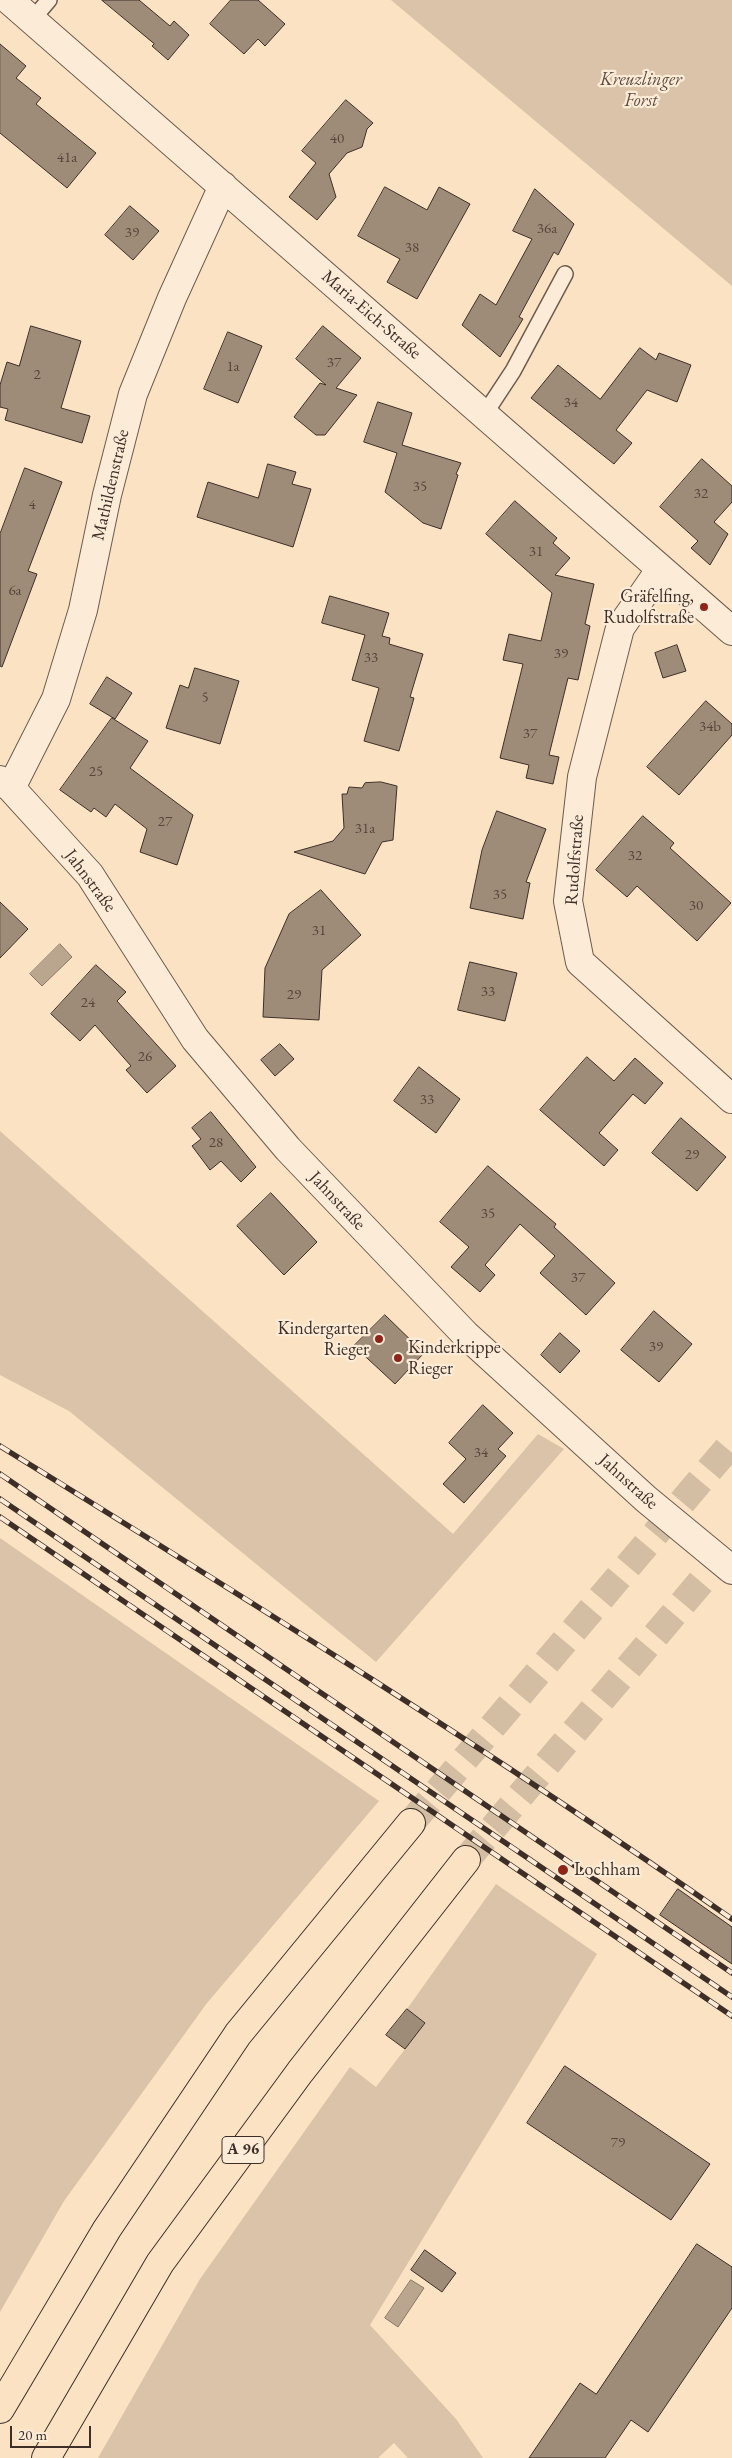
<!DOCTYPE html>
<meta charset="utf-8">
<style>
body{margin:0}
#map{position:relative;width:732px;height:2458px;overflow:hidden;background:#fae2c2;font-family:"EB Garamond",serif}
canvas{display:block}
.scale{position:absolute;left:10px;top:2426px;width:81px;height:22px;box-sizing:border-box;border:2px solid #3d2e28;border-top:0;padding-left:6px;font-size:15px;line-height:18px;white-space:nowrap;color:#3d2e28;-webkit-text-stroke:4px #fcecd7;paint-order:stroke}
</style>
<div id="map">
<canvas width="732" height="2458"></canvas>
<div class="scale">20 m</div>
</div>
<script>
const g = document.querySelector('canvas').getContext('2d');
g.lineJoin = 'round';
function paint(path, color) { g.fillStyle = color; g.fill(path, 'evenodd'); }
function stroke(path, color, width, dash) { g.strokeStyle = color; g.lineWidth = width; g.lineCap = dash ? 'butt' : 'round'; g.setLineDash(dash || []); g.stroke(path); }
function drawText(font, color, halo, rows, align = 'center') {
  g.font = font + ' "EB Garamond",serif'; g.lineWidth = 4.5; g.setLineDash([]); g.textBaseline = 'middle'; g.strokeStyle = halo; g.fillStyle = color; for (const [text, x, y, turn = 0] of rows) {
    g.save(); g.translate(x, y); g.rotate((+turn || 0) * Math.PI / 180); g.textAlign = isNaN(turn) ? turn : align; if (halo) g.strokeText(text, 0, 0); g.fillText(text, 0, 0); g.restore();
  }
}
paint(new Path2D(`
 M 391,0 L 732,0 L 732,286 Z
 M 0,1131 L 453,1534 L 538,1434 L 564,1449 L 376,1662 L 69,1411 L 0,1375 Z
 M 0,1538 L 379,1801 L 207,2003 L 64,2201 L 0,2312 Z
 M 496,1884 L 597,1954 L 370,2325 L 456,2419 L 483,2458 L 408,2458 L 394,2443 L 378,2458 L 98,2458 L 200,2279 L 350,2067 L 376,2087 L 425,2023 L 407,2009 Z`), '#dac3a8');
const water = new Path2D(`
 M 60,944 L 72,957 L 42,986 L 30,974 Z
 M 411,2280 L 424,2288 L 398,2327 L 385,2318 Z`);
paint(water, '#baa58e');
stroke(water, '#887565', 1);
const building = new Path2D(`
 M 102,0 L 139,0 L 170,26 L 174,21 L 189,35 L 168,60 L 152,46 L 154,44 Z
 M 231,0 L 258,0 L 285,24 L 265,46 L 258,39 L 244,54 L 210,24 Z
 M 0,44 L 26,66 L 16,78 L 41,98 L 36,104 L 96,153 L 67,188 L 0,133 Z
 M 346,100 L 373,123 L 367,129 L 362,147 L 347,153 L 329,174 L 336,197 L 317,220 L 289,197 L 316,163 L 302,151 Z
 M 385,187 L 427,210 L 439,187 L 470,204 L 417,299 L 387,282 L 400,259 L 358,236 Z
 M 535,189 L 574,224 L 558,255 L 554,252 L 519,317 L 523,319 L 500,357 L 462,325 L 480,294 L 496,305 L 532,239 L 513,231 Z
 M 130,206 L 159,231 L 133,260 L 105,235 Z
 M 31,326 L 81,341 L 61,408 L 90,416 L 82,443 L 5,420 L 8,409 L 0,407 L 0,385 L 7,362 L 19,366 Z
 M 323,326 L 361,358 L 336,388 L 357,395 L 325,435 L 316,435 L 294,417 L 320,383 L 326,385 L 296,359 Z
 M 228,332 L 262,346 L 238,403 L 204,389 Z
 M 640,348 L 656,360 L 659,353 L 691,365 L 677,402 L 647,390 L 616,430 L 632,443 L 614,464 L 531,398 L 558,365 L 600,399 Z
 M 378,402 L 412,413 L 402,445 L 461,463 L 456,474 L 458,475 L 441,529 L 423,523 L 385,492 L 397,453 L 364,442 Z
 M 702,459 L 732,486 L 732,502 L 714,522 L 728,534 L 710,565 L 691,548 L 698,541 L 660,507 Z
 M 268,464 L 296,472 L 292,484 L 311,489 L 293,547 L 197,517 L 208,482 L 258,498 Z
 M 25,468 L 62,482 L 28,571 L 37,574 L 2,667 L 0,666 L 0,534 Z
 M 515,501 L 557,538 L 553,543 L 570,558 L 555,575 L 594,584 L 585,624 L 590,626 L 578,680 L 568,678 L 549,755 L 559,757 L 553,784 L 526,778 L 529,765 L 500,758 L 523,664 L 503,660 L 509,634 L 541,641 L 552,593 L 486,534 Z
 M 330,596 L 389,613 L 382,636 L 390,638 L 389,644 L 423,654 L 410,697 L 414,698 L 399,751 L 364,741 L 379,688 L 352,680 L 365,635 L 322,623 Z
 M 677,645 L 686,671 L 663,678 L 655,653 Z
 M 195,668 L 239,681 L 220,744 L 166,728 L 180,685 L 188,688 Z
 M 107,677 L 132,693 L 115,719 L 90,704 Z
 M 706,701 L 732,724 L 732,735 L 679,795 L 647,767 Z
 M 112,718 L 148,741 L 130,768 L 193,815 L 177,865 L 140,852 L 147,829 L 115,804 L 106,817 L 94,808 L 91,812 L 60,790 Z
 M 381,782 L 397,786 L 393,840 L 382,842 L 365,874 L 294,852 L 333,841 L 344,828 L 342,794 L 347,794 L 349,787 L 362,788 L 365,783 Z
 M 497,811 L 546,829 L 526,882 L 530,883 L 523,919 L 470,908 L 482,850 Z
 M 643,816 L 674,843 L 670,848 L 731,903 L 697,941 L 637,886 L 627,897 L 596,870 Z
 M 321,890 L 361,935 L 322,970 L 319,1020 L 263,1017 L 265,968 L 289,914 Z
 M 0,902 L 28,929 L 0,958 Z
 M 470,962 L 517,973 L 505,1021 L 458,1010 Z
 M 96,965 L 126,992 L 117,1001 L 176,1066 L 147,1093 L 126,1070 L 131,1066 L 95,1025 L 80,1041 L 51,1014 Z
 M 280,1044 L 294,1059 L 275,1076 L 261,1060 Z
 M 587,1057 L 614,1081 L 635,1058 L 663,1083 L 645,1104 L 633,1094 L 599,1133 L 618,1150 L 604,1166 L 540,1110 Z
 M 419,1067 L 460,1099 L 436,1133 L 394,1101 Z
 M 211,1112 L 256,1167 L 241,1182 L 221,1161 L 210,1170 L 192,1146 L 201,1139 L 192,1128 Z
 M 681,1118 L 726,1157 L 697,1191 L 652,1153 Z
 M 488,1166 L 556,1224 L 554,1227 L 615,1283 L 586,1315 L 540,1273 L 555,1256 L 520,1224 L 485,1265 L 495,1275 L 480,1292 L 451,1267 L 469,1247 L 440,1222 Z
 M 271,1193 L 317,1242 L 284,1275 L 237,1226 Z
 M 654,1311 L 692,1344 L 659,1382 L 621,1350 Z
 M 385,1315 L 424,1353 L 395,1384 L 354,1346 Z
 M 560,1333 L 580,1351 L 560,1373 L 541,1355 Z
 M 483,1405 L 513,1433 L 498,1449 L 506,1456 L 464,1503 L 443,1484 L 466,1459 L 449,1443 Z
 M 678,1889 L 732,1927 L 732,1964 L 660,1915 Z
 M 407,2009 L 425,2023 L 405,2049 L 386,2035 Z
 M 565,2066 L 710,2164 L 671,2220 L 527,2123 Z
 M 697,2244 L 732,2267 L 732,2308 L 648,2432 L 631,2420 L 605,2458 L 529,2458 L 580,2383 L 596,2394 Z
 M 425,2250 L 456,2273 L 442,2292 L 411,2270 Z`);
paint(building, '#9f8c78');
stroke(building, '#3d2e28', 1);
stroke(new Path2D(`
 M 411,1823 L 732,1443
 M 466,1860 L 732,1545`), '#d4bea3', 28, [28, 14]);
const service = new Path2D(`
 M 32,20 L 49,0
 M 484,415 L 513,371 L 565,274`);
const minor = new Path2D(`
 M 9,0 L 732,631
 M 660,570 L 620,628 L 582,777 L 568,901 L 580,962 L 732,1099
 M 0,780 L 11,788 L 90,875 L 195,1039 L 288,1149 L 465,1334 L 646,1499 L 732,1570
 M 11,788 L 56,699 L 83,610 L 107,495 L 133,394 L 172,298 L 223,186`);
const motorway = new Path2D(`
 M 0,2409 L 107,2229 L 238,2034 L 411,1823
 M 46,2458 L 160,2263 L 300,2072 L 466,1860`);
stroke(service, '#6c5b4e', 18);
stroke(minor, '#6c5b4e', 30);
stroke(motorway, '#3d2e28', 30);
stroke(service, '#fcecd7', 15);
stroke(minor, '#fcecd7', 28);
stroke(motorway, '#fae2c2', 28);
const rail = new Path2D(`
 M 0,1446 C 247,1599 494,1753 732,1919
 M 0,1474 L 732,1973
 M 0,1499 L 732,1997
 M 0,1517 L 732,2016`);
stroke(rail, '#3d2e28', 5.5);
stroke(rail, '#fcecd7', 4, [11]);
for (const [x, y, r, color] of [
 [704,607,5,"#8f2418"],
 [379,1339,5,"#8f2418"],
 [398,1358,5,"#8f2418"],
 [563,1870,6,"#8f2418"]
]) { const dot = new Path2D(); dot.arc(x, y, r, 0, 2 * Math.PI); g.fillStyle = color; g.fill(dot); stroke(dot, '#fcecd7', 2); }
drawText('15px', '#56463c', null, [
 ["40",337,139],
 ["41a",67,158],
 ["36a",547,229],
 ["39",132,233],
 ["38",412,248],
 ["37",334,363],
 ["1a",233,367],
 ["2",37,375],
 ["34",571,403],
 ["35",420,487],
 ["32",701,494],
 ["4",32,505],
 ["31",536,552],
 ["6a",15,591],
 ["39",561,654],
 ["33",371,658],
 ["5",205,698],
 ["34b",710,727],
 ["37",530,734],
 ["25",96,772],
 ["27",165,822],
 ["31a",365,829],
 ["32",635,856],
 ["35",500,895],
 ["30",696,906],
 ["31",319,931],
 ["33",488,992],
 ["29",294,995],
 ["24",88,1003],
 ["26",145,1057],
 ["33",427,1100],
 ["28",216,1143],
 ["29",692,1155],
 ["35",488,1214],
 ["37",578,1278],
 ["39",656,1347],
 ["34",481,1453],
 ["79",618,2143]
]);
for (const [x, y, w] of [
 [243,2150,42]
]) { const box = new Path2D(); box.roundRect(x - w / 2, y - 13.5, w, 27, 4); g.fillStyle = '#fcecd7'; g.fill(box); stroke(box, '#3d2e28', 1); }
drawText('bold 16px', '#3d2e28', null, [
 ["A 96",243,2150]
]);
drawText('italic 18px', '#5c4c42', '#fcecd7', [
 ["Kreuzlinger",641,80],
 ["Forst",641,101]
]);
drawText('18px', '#3d2e28', '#fcecd7', [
 ["Maria-Eich-Straße",371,315,41],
 ["Mathildenstraße",111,485,-77],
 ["Rudolfstraße",575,860,-86],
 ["Jahnstraße",90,881,53],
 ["Jahnstraße",337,1201,47],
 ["Jahnstraße",628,1482,42]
]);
drawText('18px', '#3d2e28', '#fcecd7', [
 ["Gräfelfing,",694,597],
 ["Rudolfstraße",694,618],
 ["Kindergarten",369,1329],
 ["Rieger",369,1350],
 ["Kinderkrippe",408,1348,"left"],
 ["Rieger",408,1369,"left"],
 ["Lochham",574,1870,"left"]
], 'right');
</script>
